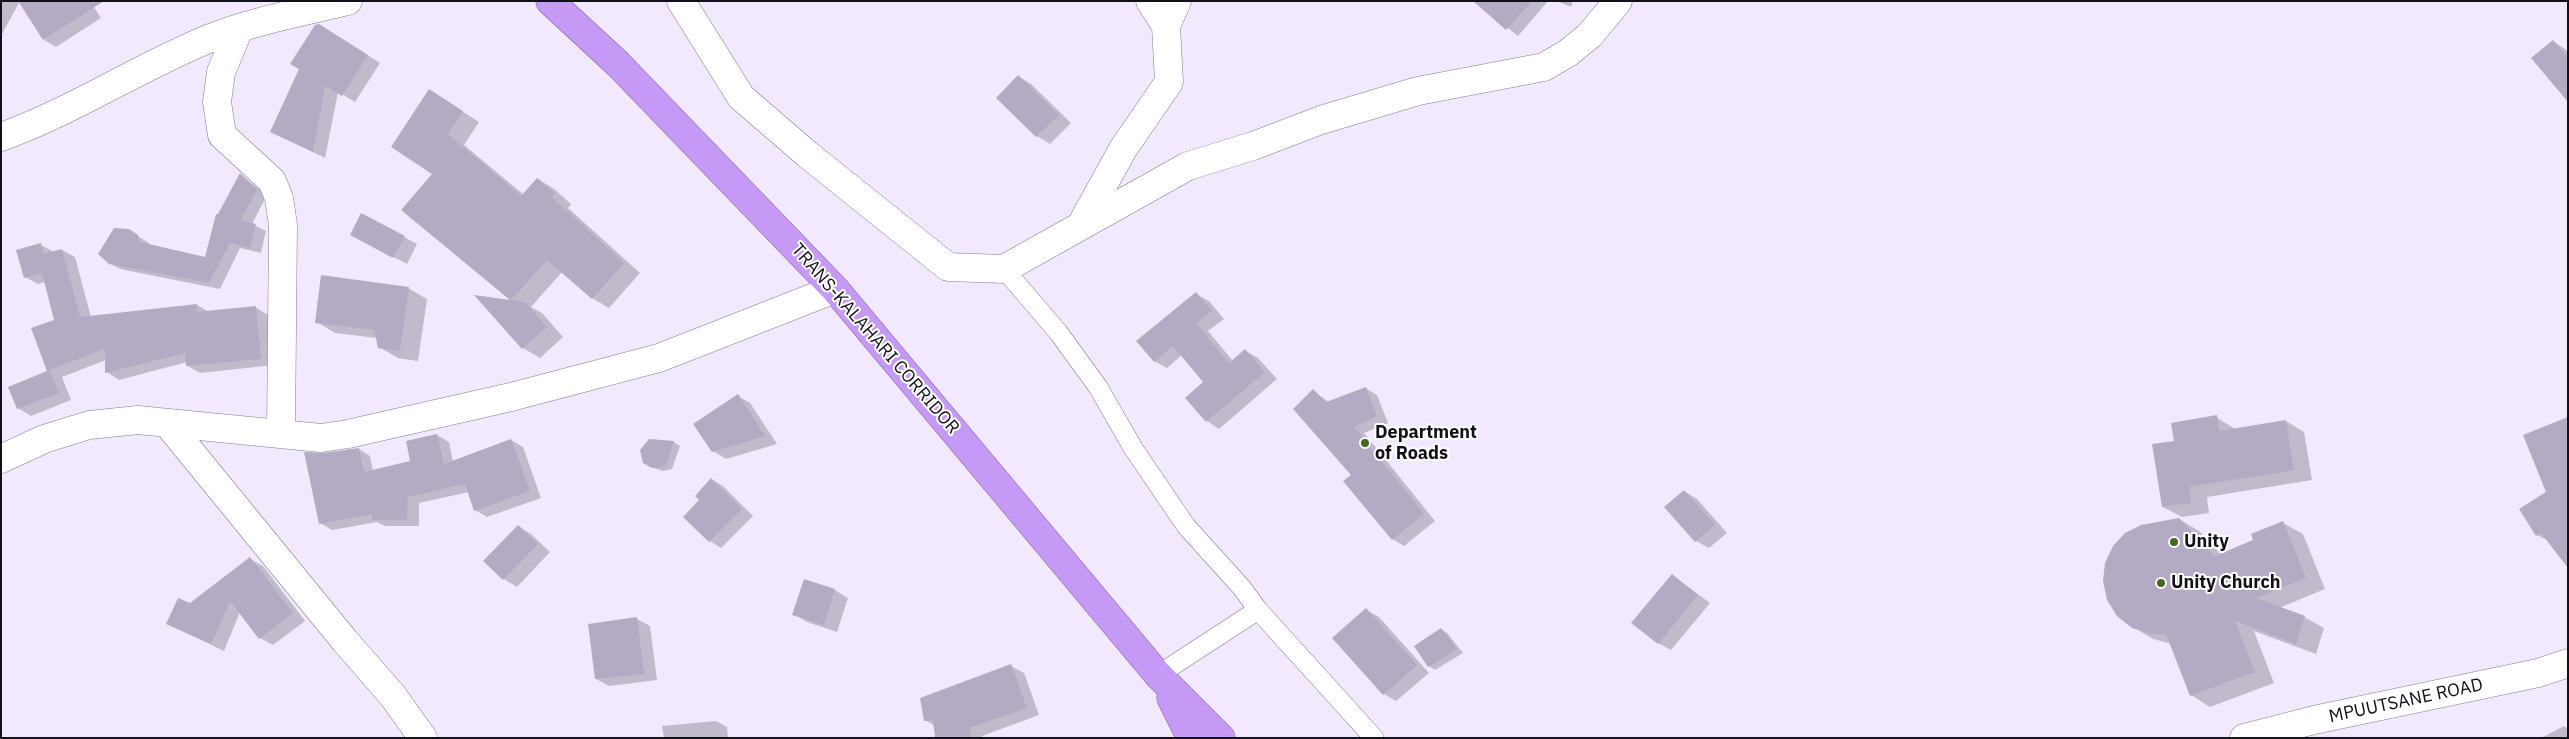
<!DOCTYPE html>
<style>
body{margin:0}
#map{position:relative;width:2569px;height:739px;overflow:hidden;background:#f2e9fe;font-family:"IBM Plex Sans",sans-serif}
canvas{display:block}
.frame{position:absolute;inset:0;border:2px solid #141019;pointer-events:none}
</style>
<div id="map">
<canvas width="2569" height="739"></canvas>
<div class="frame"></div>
</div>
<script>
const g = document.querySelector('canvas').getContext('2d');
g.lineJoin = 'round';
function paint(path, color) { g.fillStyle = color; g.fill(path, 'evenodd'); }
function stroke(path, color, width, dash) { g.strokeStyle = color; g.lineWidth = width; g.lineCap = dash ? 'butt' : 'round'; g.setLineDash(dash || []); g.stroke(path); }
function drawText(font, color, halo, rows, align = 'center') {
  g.font = font + ' "IBM Plex Sans",sans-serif'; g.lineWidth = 4; g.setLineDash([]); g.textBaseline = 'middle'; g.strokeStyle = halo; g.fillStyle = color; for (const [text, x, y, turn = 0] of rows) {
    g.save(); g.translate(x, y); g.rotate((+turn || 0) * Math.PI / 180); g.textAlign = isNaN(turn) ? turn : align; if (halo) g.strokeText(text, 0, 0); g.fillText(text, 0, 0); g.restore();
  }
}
paint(new Path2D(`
 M 1,1 L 20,1 L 1,36 Z
 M 90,1 L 101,18 L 56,47 L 44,40 Z
 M 1483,1 L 1548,1 L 1518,36 L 1479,5 Z
 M 1556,1 L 1573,1 L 1571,7 Z
 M 332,33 L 380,63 L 355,102 L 338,92 L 325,158 L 272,132 L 300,69 Z
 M 2553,41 L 2568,51 L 2568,94 Z
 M 1018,76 L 1031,84 L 1071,123 L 1050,144 L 1037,136 L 997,98 Z
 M 446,101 L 479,122 L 464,145 L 524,195 L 538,179 L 554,189 L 571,204 L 568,208 L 640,273 L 609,308 L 592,298 L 562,272 L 531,307 L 542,313 L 563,337 L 540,358 L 523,348 L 515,302 L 403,210 L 434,173 Z
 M 240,175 L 267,195 L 252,224 L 266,231 L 261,253 L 240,248 L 220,289 L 120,269 L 109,263 L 128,230 L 149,243 L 149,246 L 206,258 L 219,216 Z
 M 404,237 L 417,244 L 407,264 L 365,242 Z
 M 41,245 L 54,252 L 62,250 L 75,257 L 91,317 L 197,305 L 209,312 L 255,307 L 268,315 L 274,365 L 200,373 L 188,366 L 187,362 L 119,380 L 107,372 L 106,360 L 62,377 L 71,400 L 31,416 L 18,408 L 48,372 L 56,321 L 45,282 L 38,284 L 25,277 Z
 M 408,288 L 427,299 L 418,361 L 398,358 L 379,347 L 377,338 L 335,333 L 317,322 Z
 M 1196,294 L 1209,301 L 1224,319 L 1208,331 L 1233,361 L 1246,351 L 1258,358 L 1277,379 L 1219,429 L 1207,421 L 1205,382 L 1182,355 L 1167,368 L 1154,361 Z
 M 1365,388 L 1377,395 L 1388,423 L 1364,433 L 1435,521 L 1404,546 L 1392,539 L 1313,391 L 1329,402 Z
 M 738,396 L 750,403 L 777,444 L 726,459 L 713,451 Z
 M 2216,417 L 2235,429 L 2286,421 L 2304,432 L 2312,480 L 2207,497 L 2209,513 L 2182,517 L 2163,507 L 2175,442 Z
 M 437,435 L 449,442 L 453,462 L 511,440 L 523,447 L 541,498 L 487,517 L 475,510 L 469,492 L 419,503 L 419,526 L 385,526 L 377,522 L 332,530 L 320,523 L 323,455 L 359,449 L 370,456 L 373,471 L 412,462 Z
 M 650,441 L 674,442 L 680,446 L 672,469 L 663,471 L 648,466 L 641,454 L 643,446 Z
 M 711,479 L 723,486 L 753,516 L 721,548 L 710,541 L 685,517 L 701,500 Z
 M 1684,491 L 1697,499 L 1727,533 L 1709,548 L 1696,541 Z
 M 2547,492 L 2549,541 L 2537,535 Z
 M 2179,519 L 2199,531 L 2222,555 L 2255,541 L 2283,523 L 2303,534 L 2325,589 L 2279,608 L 2304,617 L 2324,628 L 2316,654 L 2254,631 L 2274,683 L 2210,707 L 2191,695 L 2172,644 L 2153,639 L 2133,627 Z
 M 518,526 L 531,534 L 550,552 L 517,587 L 504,579 L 485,561 Z
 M 250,559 L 263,566 L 305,621 L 273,645 L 260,638 L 240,612 L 224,651 L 168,624 Z
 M 1672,575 L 1710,603 L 1671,650 L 1658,643 Z
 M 804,580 L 835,590 L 848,598 L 837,632 L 807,622 L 794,614 Z
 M 1366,610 L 1379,617 L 1429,673 L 1396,701 L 1384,694 Z
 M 637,619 L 650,626 L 657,680 L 609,686 L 596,679 Z
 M 1441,629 L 1447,633 L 1463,653 L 1435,670 L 1429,666 Z
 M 1011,666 L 1024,673 L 1039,715 L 982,736 L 983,738 L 936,738 L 935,726 L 925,720 Z
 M 716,721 L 727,727 L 728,738 L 664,738 L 662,726 Z
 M 2564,726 L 2568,729 L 2568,738 L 2541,738 Z`), '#0003');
paint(new Path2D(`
 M 18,1 L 104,1 L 43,40 Z
 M 1473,1 L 1532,1 L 1506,30 Z
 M 319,24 L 368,55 L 342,96 L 325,86 L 313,152 L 270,132 L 299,69 L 290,64 L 315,25 Z
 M 2553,40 L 2568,58 L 2568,102 L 2531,58 Z
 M 1018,75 L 1059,115 L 1036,137 L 996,98 Z
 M 429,89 L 463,111 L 448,134 L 521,196 L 537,178 L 555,193 L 552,197 L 624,263 L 592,299 L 547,260 L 511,300 L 525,302 L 547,327 L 522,349 L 474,295 L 510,300 L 401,210 L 432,174 L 391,147 Z
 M 240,173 L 257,189 L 241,220 L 256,224 L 250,248 L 230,243 L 209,283 L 109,264 L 98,254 L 114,228 L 129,229 L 138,235 L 140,242 L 205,257 L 216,214 L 218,214 Z
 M 361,213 L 405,236 L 393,258 L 350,235 Z
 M 41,243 L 43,254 L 62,249 L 80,317 L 197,304 L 196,312 L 256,306 L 261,359 L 186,366 L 185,353 L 105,373 L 105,349 L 49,370 L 59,393 L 17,409 L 8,387 L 47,371 L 31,328 L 54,320 L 42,273 L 24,278 L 16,250 Z
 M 321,275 L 409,287 L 400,351 L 378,348 L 374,330 L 315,323 Z
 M 1196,292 L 1212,311 L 1196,323 L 1229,363 L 1245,349 L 1265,372 L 1206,422 L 1185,398 L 1203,382 L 1173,346 L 1154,362 L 1136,341 Z
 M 1366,387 L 1377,416 L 1354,427 L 1424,514 L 1392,540 L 1343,481 L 1351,475 L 1293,409 L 1313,389 L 1326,402 Z
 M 738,394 L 765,436 L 712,452 L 693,424 Z
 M 2217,415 L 2219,431 L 2286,420 L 2294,470 L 2189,487 L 2191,503 L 2162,507 L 2152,444 L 2174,441 L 2171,423 Z
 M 2568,417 L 2568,568 L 2541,533 L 2536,536 L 2519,509 L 2546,492 L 2523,435 Z
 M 437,434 L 444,464 L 511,439 L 530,491 L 474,511 L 465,484 L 408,497 L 407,520 L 372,520 L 372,514 L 319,524 L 304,452 L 323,453 L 359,448 L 364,472 L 410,461 L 406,441 Z
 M 649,439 L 674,441 L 666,466 L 652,468 L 643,463 L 640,450 Z
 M 711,478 L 742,509 L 709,542 L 683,517 L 699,500 L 695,496 Z
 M 1684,490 L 1715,525 L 1695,542 L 1664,507 Z
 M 2179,518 L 2215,556 L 2253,540 L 2251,534 L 2283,521 L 2306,578 L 2256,598 L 2305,616 L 2296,644 L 2235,621 L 2255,672 L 2190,696 L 2166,634 L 2151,634 L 2132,628 L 2117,616 L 2107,600 L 2103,581 L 2105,563 L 2113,546 L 2125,533 L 2141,525 Z
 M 518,525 L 538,544 L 503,580 L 483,561 Z
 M 250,557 L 293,613 L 259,639 L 230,601 L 211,644 L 166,624 L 178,598 L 190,603 Z
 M 1672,574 L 1698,595 L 1658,644 L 1631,623 Z
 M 804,579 L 835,589 L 824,625 L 792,615 Z
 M 1366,608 L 1417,665 L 1383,695 L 1332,638 Z
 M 637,617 L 644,674 L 595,679 L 588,624 Z
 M 1441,628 L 1457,649 L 1428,667 L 1414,646 Z
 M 1011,664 L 1027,708 L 970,728 L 971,738 L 935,738 L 933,720 L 924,721 L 920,698 Z`), '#b4aac3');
const service = new Path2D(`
 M 1004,269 L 1058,332 L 1098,387 L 1133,448 L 1186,526 L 1242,588 L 1258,610 L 1374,738
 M 1158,675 L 1258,610`);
const minor = new Path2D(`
 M 681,1 L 741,97 L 807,154 L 948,267 L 1004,269 L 1188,166 L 1253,146 L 1321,120 L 1418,91 L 1544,67 L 1568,53 L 1590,35 L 1618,1
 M 1150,1 L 1166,26
 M 239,29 L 221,72 L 217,102 L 222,135 L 272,181 L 279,198 L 283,225 L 281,434
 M 1,137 C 73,111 138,68 208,39 C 253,21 302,12 348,1
 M 1081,225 L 1123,149 L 1169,82 L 1166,26 L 1177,1
 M 167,423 L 345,641 L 393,696 L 423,738
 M 1,459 L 44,439 L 89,425 L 138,420 L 321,438 L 348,434 L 511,397 L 659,358 L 835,289
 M 2244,738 L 2314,720 L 2538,673 L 2568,663`);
const trunk = new Path2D(`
 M 550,1 L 618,64 L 835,289 L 1158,675 L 1221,738
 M 1171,698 L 1191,738`);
stroke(service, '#847b92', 20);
stroke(minor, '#847b92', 29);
stroke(trunk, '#7d59a7', 29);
stroke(service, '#fff', 19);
stroke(minor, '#fff', 28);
stroke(trunk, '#c49af6', 28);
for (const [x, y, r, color] of [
 [1365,443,5,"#466820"],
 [2174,542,5,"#466820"],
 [2161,583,5,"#466820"]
]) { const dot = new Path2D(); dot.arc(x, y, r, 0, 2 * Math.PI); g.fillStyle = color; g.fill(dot); stroke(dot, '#fff', 2); }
drawText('18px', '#141019', '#fff', [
 ["TRANS-KALAHARI CORRIDOR",875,339,49],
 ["MPUUTSANE ROAD",2406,701,-12]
]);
drawText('bold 18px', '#141019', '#fff', [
 ["Department",1375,433],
 ["of Roads",1375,454],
 ["Unity",2184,542],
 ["Unity Church",2171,583]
], 'left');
</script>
